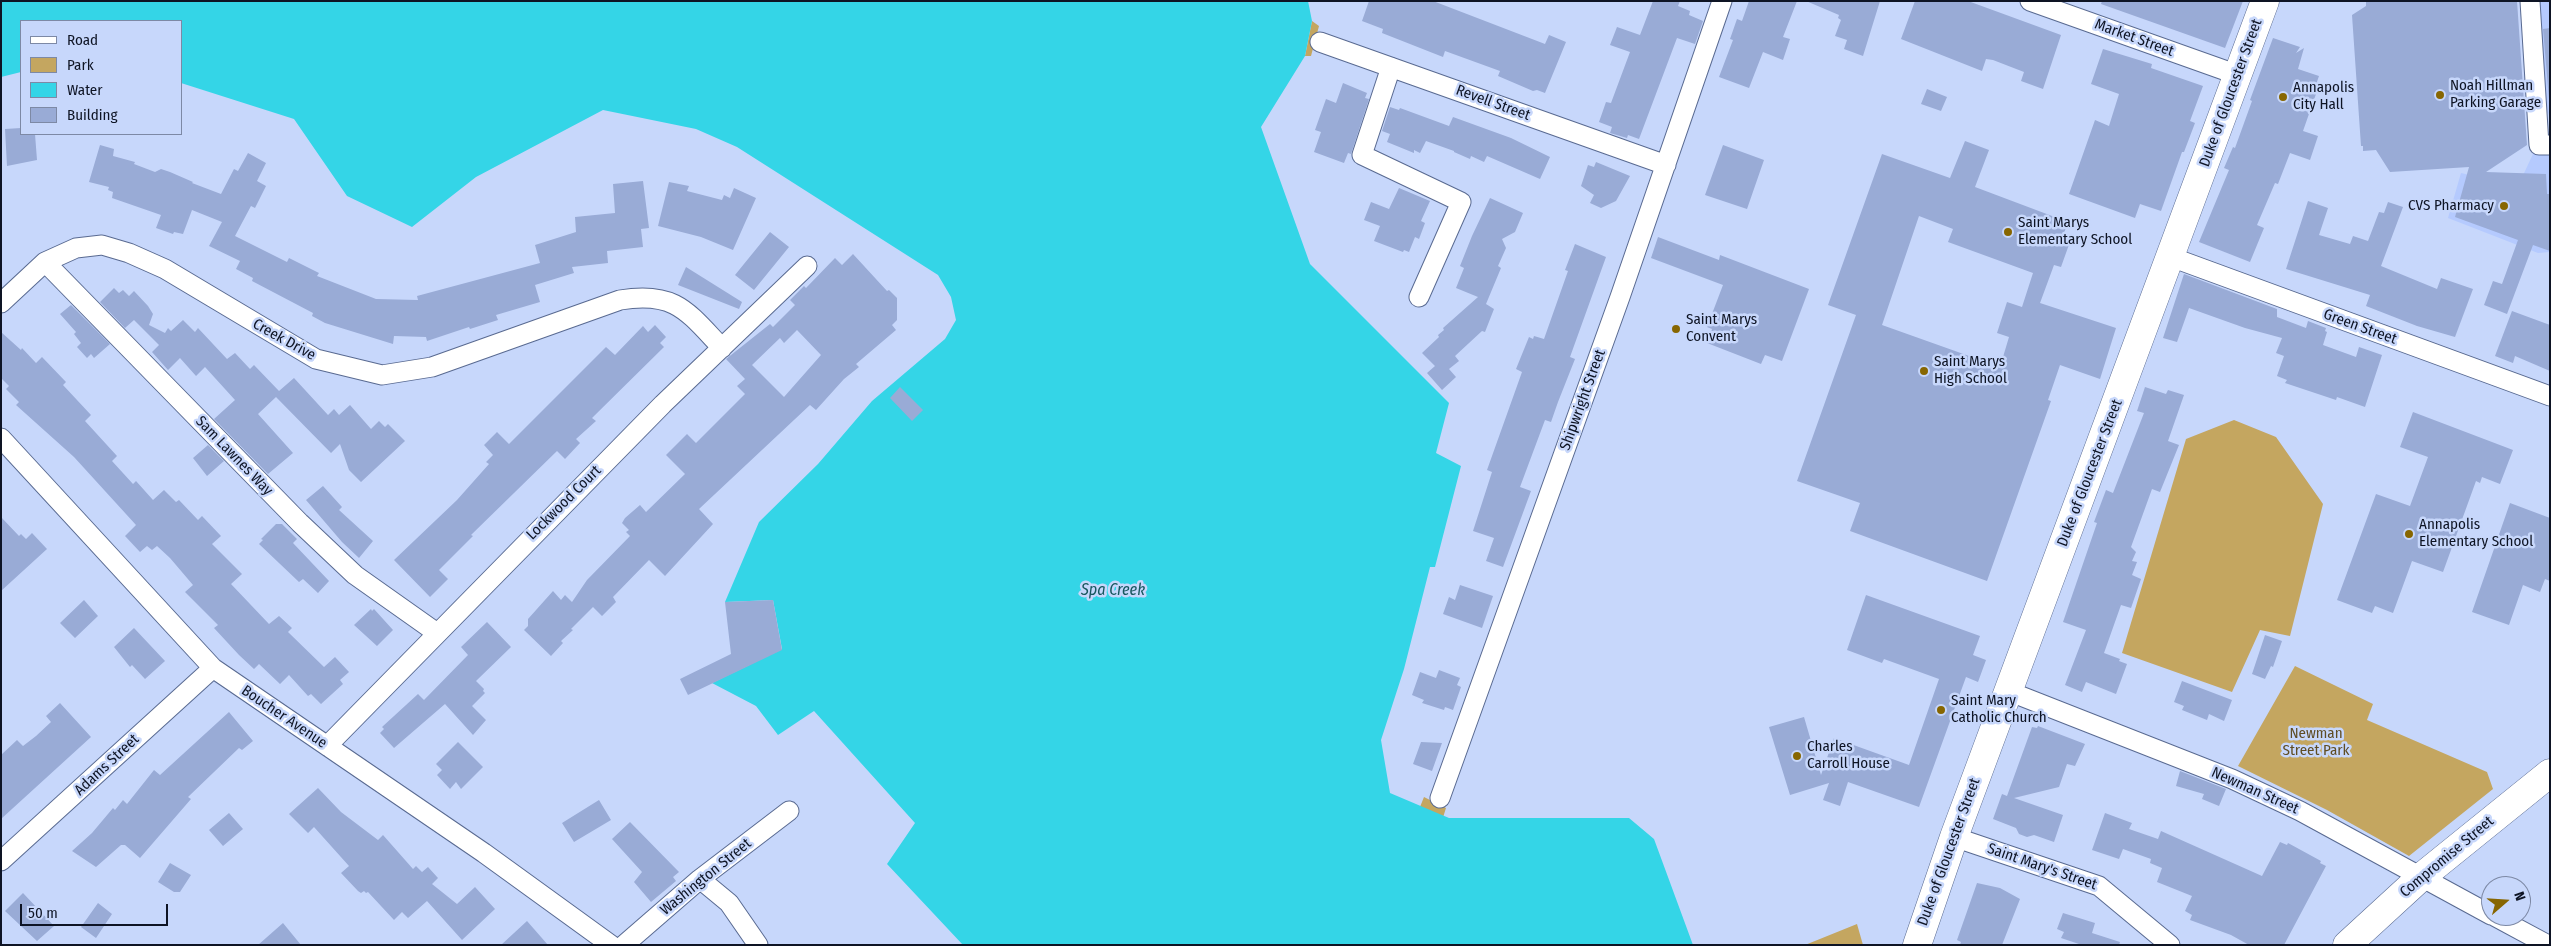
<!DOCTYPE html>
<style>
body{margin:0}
#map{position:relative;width:2551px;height:946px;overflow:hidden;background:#c7d7fb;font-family:"Fira Sans Condensed",sans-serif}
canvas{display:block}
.frame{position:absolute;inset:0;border:2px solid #0e1424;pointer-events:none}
.legend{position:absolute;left:20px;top:20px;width:162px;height:115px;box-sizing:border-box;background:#c7d7fb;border:1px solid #7d89a5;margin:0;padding:6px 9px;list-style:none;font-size:15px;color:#0e1424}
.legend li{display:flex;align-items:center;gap:10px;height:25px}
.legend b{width:25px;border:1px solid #7d89a5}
.north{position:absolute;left:2481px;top:876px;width:50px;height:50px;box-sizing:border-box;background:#c7d7fb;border:1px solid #7d89a5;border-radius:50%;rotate:71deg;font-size:14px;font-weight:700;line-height:20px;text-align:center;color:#0e1424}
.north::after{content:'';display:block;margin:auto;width:18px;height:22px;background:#876601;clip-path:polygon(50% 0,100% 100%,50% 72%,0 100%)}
.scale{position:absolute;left:20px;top:904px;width:148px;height:22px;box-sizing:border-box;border:2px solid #0e1424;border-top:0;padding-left:6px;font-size:15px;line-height:18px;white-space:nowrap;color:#0e1424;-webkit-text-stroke:4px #c7d7fb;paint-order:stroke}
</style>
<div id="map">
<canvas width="2551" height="946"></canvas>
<div class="frame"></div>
<ul class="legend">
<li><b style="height:6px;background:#fff"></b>Road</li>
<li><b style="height:14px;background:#c4a660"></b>Park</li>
<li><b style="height:14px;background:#34d5e7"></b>Water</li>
<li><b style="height:14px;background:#99abd6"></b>Building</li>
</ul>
<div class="north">N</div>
<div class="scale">50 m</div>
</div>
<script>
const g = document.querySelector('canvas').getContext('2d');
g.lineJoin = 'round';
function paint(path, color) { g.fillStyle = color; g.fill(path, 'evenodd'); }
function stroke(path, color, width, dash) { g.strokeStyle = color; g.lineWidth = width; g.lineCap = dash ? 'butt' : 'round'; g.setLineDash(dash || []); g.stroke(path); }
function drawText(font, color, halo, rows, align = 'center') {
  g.font = font + ' "Fira Sans Condensed",sans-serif'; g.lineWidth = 5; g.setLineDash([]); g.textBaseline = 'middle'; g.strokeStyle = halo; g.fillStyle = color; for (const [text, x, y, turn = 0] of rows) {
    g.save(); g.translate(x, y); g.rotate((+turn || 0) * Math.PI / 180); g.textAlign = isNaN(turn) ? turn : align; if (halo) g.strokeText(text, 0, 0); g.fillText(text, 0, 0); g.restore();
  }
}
paint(new Path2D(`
 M 2534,1 L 2550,1 L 2550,119 L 2548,113 L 2544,112 Z
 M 2550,152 L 2550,252 L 2538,253 L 2448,218 L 2461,173 L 2518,186 L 2533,154 Z`), '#b5cafe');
paint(new Path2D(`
 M 1312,21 L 1319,26 L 1311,56 L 1305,56 Z
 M 2234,420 L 2276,437 L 2323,504 L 2290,636 L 2260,630 L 2232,692 L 2122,653 L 2186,439 Z
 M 2295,666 L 2373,704 L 2367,720 L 2487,772 L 2493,789 L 2409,856 L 2327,810 L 2238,766 Z
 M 1424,797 L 1446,808 L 1440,827 L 1420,807 Z
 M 1857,924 L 1863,945 L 1805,945 Z`), '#c4a660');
paint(new Path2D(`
 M 1,1 L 1308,1 L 1312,21 L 1305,56 L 1261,127 L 1310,264 L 1449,403 L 1436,453 L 1461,466 L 1435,567 L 1430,567 L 1404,669 L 1381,740 L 1390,793 L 1449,818 L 1629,818 L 1654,839 L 1693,945 L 963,945 L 887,864 L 915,823 L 814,711 L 778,735 L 756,706 L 712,683 L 782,649 L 773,600 L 725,602 L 759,522 L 818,464 L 872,401 L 945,339 L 956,320 L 951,297 L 938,275 L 737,147 L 696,129 L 603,110 L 476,177 L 412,227 L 347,196 L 294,119 L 181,83 L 181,21 L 21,21 L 21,72 L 1,77 Z`), '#34d5e7');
paint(new Path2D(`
 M 1369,1 L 1433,1 L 1545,44 L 1549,35 L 1566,42 L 1545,93 L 1537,90 L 1533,91 L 1498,76 L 1500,71 L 1445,51 L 1443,57 L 1382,33 L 1383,29 L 1362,21 Z
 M 1653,1 L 1680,1 L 1678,6 L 1690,11 L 1689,15 L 1703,21 L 1695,44 L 1677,38 L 1639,139 L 1628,135 L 1627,138 L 1610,133 L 1612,127 L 1599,122 L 1606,102 L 1611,103 L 1630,52 L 1610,45 L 1617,27 L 1640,35 Z
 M 1749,1 L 1797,1 L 1783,37 L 1790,39 L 1783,60 L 1763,52 L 1749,88 L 1719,77 L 1733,40 L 1730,39 L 1737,19 L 1742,21 Z
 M 1806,1 L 1880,1 L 1863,56 L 1844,49 L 1847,40 L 1835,36 L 1841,20 L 1838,18 L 1839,15 Z
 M 1915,1 L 1968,1 L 2061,35 L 2043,89 L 2021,81 L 2024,72 L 1993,60 L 1986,59 L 1982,71 L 1901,39 Z
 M 2102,1 L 2243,1 L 2225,48 L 2101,4 Z
 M 2366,1 L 2517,1 L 2527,145 L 2486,172 L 2546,174 L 2547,194 L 2550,194 L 2550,251 L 2533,245 L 2507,314 L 2484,305 L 2493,281 L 2502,284 L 2518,240 L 2455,217 L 2469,167 L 2390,172 L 2376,150 L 2363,151 L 2363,146 L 2361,146 L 2352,15 L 2366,6 Z
 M 2550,28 L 2550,111 L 2543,29 Z
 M 2273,38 L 2300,47 L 2296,53 L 2304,48 L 2298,69 L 2319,76 L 2313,93 L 2316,94 L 2303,131 L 2318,136 L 2310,160 L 2290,153 L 2278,184 L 2275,183 L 2257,225 L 2264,228 L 2250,262 L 2199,242 L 2229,170 L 2224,168 L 2233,147 L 2235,148 L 2252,101 L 2250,100 Z
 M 2103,49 L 2152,64 L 2151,68 L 2203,86 L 2190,121 L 2195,123 L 2184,152 L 2182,152 L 2161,211 L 2140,204 L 2135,218 L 2069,194 L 2095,120 L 2109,126 L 2119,94 L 2091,84 Z
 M 1343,83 L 1367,93 L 1365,98 L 1369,99 L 1351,154 L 1348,153 L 1344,163 L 1314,152 L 1321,132 L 1315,130 L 1326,99 L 1336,103 Z
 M 1927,89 L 1947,97 L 1941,111 L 1921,104 Z
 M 1390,107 L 1399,110 L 1400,108 L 1449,126 L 1453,117 L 1511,138 L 1550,157 L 1540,179 L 1487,156 L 1484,162 L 1471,156 L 1470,159 L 1454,152 L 1454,151 L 1426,141 L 1420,153 L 1414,150 L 1414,153 L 1387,142 L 1390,134 L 1382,131 Z
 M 21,128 L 21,134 L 35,134 L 37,160 L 7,166 L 5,129 Z
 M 1965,141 L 1989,150 L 1975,187 L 2068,222 L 2063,236 L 2071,239 L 2061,267 L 2054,265 L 2040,303 L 2116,328 L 2100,379 L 2060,365 L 2048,400 L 2051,401 L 1987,581 L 1850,531 L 1860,503 L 1797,481 L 1856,315 L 1828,305 L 1882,154 L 1950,178 ZM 1919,216 L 1953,229 L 1948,242 L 2033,273 L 2022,307 L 2007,302 L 1997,333 L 2009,337 L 2000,367 L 1882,325 Z
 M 100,145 L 114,149 L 113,156 L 135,162 L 134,164 L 155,172 L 161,169 L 170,172 L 193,182 L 192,183 L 221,194 L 234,169 L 238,171 L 248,153 L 266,163 L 257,181 L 266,186 L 255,208 L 251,206 L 235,236 L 287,262 L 289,258 L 319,273 L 317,276 L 376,299 L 418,300 L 417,296 L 540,263 L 535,245 L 576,232 L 575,217 L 615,213 L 613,184 L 643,181 L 649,228 L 641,229 L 643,247 L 607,251 L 608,263 L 572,267 L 574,273 L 535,285 L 540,302 L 496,315 L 498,320 L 470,329 L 469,327 L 427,341 L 426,337 L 394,336 L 393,344 L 325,323 L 312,316 L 313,313 L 252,281 L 253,278 L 236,269 L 240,261 L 209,246 L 222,222 L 192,210 L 183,234 L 174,232 L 173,234 L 156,228 L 161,215 L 112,198 L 113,192 L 108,190 L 109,187 L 89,182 Z
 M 1723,145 L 1764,160 L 1747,209 L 1705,195 Z
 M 1596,162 L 1630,176 L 1616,201 L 1601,208 L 1590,203 L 1594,195 L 1581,186 L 1588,165 L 1594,167 Z
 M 669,182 L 689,186 L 687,191 L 722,200 L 724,195 L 730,198 L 734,188 L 756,198 L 733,250 L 701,237 L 658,226 Z
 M 1399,188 L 1430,201 L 1421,221 L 1425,223 L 1419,239 L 1415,237 L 1409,252 L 1404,250 L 1403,252 L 1374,241 L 1380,226 L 1364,220 L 1371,202 L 1389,209 Z
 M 1490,198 L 1523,213 L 1515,232 L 1502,239 L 1506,248 L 1498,266 L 1501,268 L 1486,304 L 1494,309 L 1485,332 L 1482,331 L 1455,356 L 1459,361 L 1449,369 L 1456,377 L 1442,390 L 1427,373 L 1435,366 L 1422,353 L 1439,337 L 1438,335 L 1444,330 L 1443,328 L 1478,297 L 1456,288 L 1464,268 L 1460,266 L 1472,236 Z
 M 2308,201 L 2328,208 L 2319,235 L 2350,244 L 2353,236 L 2368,241 L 2379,212 L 2384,213 L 2388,202 L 2403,207 L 2381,266 L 2437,289 L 2441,278 L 2473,289 L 2455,337 L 2417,326 L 2366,306 L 2370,295 L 2286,269 Z
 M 770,232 L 789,247 L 754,290 L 735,275 Z
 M 1658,237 L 1719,260 L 1720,255 L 1809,289 L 1782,361 L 1765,355 L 1761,364 L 1707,343 L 1712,329 L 1707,327 L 1723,285 L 1651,258 Z
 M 1575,244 L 1606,257 L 1570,357 L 1575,359 L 1558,402 L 1551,422 L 1545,420 L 1520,487 L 1531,491 L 1503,567 L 1486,561 L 1494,538 L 1473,531 L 1492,472 L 1487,470 L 1522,372 L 1516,369 L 1529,337 L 1533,339 L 1534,336 L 1544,339 L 1568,271 L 1565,270 Z
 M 853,254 L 887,291 L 889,290 L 897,298 L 897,320 L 892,325 L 896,330 L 856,364 L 859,367 L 844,379 L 816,410 L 810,405 L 699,509 L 713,524 L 665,576 L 649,560 L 613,597 L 616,602 L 602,616 L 593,607 L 571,629 L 573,630 L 561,641 L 563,643 L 551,656 L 524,630 L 528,626 L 528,619 L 553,591 L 561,600 L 565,595 L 572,602 L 587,580 L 630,536 L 626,532 L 629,530 L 622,523 L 625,518 L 640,505 L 646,512 L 685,474 L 666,455 L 687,434 L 696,443 L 745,394 L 737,386 L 745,379 L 726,359 L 770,324 L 773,327 L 795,305 L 790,300 L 804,286 L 806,288 L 835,258 L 842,265 ZM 797,330 L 821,355 L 784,397 L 752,365 L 780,338 L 784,343 Z
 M 686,267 L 742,302 L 739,309 L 678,285 Z
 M 2184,274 L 2277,309 L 2277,317 L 2306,328 L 2308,321 L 2326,328 L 2325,331 L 2327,332 L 2323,345 L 2356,357 L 2359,347 L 2382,355 L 2365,407 L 2337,397 L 2336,400 L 2285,383 L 2287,380 L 2277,376 L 2284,356 L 2276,353 L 2282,338 L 2245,328 L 2189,308 L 2177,342 L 2163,338 Z
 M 114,288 L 119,293 L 123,290 L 129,296 L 134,291 L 148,306 L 153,314 L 149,325 L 165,333 L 168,328 L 171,331 L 183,320 L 195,332 L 198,328 L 227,359 L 235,353 L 250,369 L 254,365 L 279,391 L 294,378 L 328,415 L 334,409 L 339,415 L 350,405 L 371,429 L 379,421 L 385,427 L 388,424 L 405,441 L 361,482 L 349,470 L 340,444 L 331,453 L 276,397 L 258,414 L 293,453 L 268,474 L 214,419 L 235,400 L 205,367 L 196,376 L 180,358 L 168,370 L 152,352 L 159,345 L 134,320 L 125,328 L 100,302 Z
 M 71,305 L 110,344 L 94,358 L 91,354 L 87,358 L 77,347 L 81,343 L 74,334 L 76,332 L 60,314 Z
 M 2512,311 L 2550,325 L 2550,371 L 2515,356 L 2513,363 L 2495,356 Z
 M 655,325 L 666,337 L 660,343 L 664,347 L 592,418 L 596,421 L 576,439 L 580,443 L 565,459 L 557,451 L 471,535 L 473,536 L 439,570 L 448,579 L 430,597 L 394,560 L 457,500 L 489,464 L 486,462 L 493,455 L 484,445 L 497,432 L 509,444 L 606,347 L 615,355 L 643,326 L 648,332 Z
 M 1,332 L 21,350 L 22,348 L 36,363 L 42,357 L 66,382 L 63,385 L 91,415 L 85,421 L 117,456 L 112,461 L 133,484 L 136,481 L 153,500 L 164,490 L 176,502 L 179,500 L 198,520 L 202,516 L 221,536 L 212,544 L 242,574 L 231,584 L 269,624 L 279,616 L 292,628 L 288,632 L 324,667 L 335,657 L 349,672 L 340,680 L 343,684 L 321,704 L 311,694 L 308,696 L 289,675 L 280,684 L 259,664 L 254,669 L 239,655 L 214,628 L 218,625 L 185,592 L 193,585 L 170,558 L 157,546 L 152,550 L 147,546 L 140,552 L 125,536 L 136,525 L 74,457 L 16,405 L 19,402 L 6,389 L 9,386 L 1,378 Z
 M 900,387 L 923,410 L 912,421 L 890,398 Z
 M 2145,387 L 2166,394 L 2168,390 L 2184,395 L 2168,441 L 2179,445 L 2160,492 L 2152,489 L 2131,547 L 2136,552 L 2132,561 L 2137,562 L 2132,575 L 2141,579 L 2131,608 L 2121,605 L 2104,653 L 2120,659 L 2119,661 L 2127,664 L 2116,694 L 2086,682 L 2082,692 L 2065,685 L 2086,630 L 2063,622 L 2097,523 L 2094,522 L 2106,490 L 2113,493 L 2144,413 L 2137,411 Z
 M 2413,412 L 2513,450 L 2500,484 L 2482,477 L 2480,483 L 2476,481 L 2443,572 L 2412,561 L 2393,613 L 2375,606 L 2372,613 L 2337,600 L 2376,494 L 2410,506 L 2428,457 L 2400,447 Z
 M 208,445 L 224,461 L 207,476 L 193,458 Z
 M 323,486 L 342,507 L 339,510 L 373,541 L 359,558 L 342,542 L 306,500 Z
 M 2510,503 L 2550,518 L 2550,581 L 2545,579 L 2540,592 L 2523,585 L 2509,625 L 2472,612 Z
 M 1,517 L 19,536 L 21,534 L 26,539 L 32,533 L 47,549 L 1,591 Z
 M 276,524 L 282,524 L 297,539 L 293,543 L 329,581 L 318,593 L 303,579 L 299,582 L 259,544 L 263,540 L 261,539 Z
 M 1460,585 L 1493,596 L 1482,628 L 1443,614 L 1449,597 L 1455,600 Z
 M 1866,595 L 1980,636 L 1973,655 L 1986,660 L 1978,682 L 1966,677 L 1919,807 L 1848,782 L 1840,806 L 1823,800 L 1829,783 L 1790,795 L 1769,727 L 1804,717 L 1821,775 L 1834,738 L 1909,765 L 1939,679 L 1884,659 L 1882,663 L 1847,650 Z
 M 84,600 L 98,616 L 75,638 L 60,623 Z
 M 773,600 L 782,650 L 688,695 L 680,679 L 731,654 L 725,602 Z
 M 371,609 L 372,611 L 374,609 L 393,630 L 377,646 L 354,625 Z
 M 487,622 L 511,647 L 476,681 L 484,689 L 483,691 L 485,693 L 472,706 L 486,720 L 473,735 L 445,704 L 394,748 L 380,733 L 384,729 L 382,727 L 418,694 L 424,700 L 468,655 L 461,647 Z
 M 134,628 L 165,661 L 145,679 L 132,665 L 130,667 L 114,647 Z
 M 2265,635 L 2282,641 L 2273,667 L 2271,666 L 2265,679 L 2252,674 Z
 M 1439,670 L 1460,678 L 1457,685 L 1461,687 L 1453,710 L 1445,707 L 1444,710 L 1422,703 L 1424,700 L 1412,695 L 1420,672 L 1436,678 Z
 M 2182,681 L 2232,700 L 2224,721 L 2209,714 L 2207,720 L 2182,710 L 2184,706 L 2174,702 Z
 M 60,703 L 91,737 L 1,819 L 1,755 L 17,740 L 23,746 L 36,736 L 51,722 L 46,716 Z
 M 229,712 L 253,741 L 242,750 L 239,748 L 188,797 L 191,799 L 140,858 L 125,845 L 121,845 L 96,867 L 72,851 L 92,833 L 113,808 L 115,810 L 123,800 L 127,804 L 154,770 L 160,775 Z
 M 2038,726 L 2085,744 L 2075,766 L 2067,764 L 2059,787 L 2014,798 L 2063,815 L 2054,842 L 2034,835 L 2027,837 L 2019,834 L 2016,828 L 1993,819 L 2002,794 L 2007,796 L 2032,727 L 2037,728 Z
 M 458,742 L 483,767 L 461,789 L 456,782 L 450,789 L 437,775 L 442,770 L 436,764 Z
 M 1421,742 L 1442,743 L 1432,771 L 1413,764 Z
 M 2180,771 L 2226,789 L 2219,806 L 2202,799 L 2204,794 L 2176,786 Z
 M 318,788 L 341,812 L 378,840 L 383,835 L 413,869 L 416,866 L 422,872 L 428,867 L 438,878 L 432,884 L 457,904 L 475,887 L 495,909 L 462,940 L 427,901 L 408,918 L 402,912 L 394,920 L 368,892 L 366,893 L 364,891 L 361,893 L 358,891 L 341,873 L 349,866 L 314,827 L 308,833 L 289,814 Z
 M 599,800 L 611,820 L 574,842 L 562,823 Z
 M 229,813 L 243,829 L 223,846 L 209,830 Z
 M 2105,813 L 2132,823 L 2129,829 L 2158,839 L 2161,831 L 2262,876 L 2280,842 L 2287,845 L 2288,843 L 2321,861 L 2320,863 L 2326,866 L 2284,945 L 2249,945 L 2231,935 L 2190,920 L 2192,915 L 2185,911 L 2192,896 L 2157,882 L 2162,868 L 2150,863 L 2151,859 L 2123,849 L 2119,859 L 2092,850 Z
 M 630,822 L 679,872 L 673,877 L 676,881 L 651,902 L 634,882 L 642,872 L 612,839 Z
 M 170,863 L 191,875 L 180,892 L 174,892 L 158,882 Z
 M 1977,883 L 2000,888 L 2020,899 L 2002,945 L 1960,945 L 1961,942 L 1957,940 Z
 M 23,893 L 54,926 L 37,941 L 5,911 Z
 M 98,903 L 112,914 L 96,938 L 81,927 Z
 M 2063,913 L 2095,923 L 2092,933 L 2120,942 L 2119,945 L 2082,945 L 2061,938 L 2064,932 L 2057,929 Z
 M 527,921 L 548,945 L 501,945 Z
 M 283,923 L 301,945 L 258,945 Z`), '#99abd6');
const street = new Path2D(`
 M 2030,1 L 2238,75
 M 2530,1 L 2539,145 L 2550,145
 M 1320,42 L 1666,165
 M 1391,67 L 1362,155 L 1461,202 L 1419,297
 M 2171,257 L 2550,396
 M 45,262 L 300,523 L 355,575 L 437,633
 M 1,303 L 45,262 L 76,248 L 102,245 L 129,253 L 165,269 L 316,359 L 382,375 L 432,367 L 620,300 C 675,291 687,311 722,348
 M 1,438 L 213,668 L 484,853 L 611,945
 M 2008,691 L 2232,779 L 2300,811 L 2491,915
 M 327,746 L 663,404 L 807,266
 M 1440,798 L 1620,297 L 1722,1
 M 1954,837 L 2099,886 L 2170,945
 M 1,861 L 213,668
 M 700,879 L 729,903 L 758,945
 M 2494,916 L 2548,945
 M 624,945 L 700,879 L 789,811`);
const secondary = new Path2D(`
 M 1917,945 L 1954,837 L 2265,1
 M 2347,945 L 2420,878 L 2550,773`);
stroke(street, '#596a91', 21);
stroke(secondary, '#596a91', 29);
stroke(street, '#fff', 19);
stroke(secondary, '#fff', 28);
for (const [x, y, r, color] of [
 [2440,95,5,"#876601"],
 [2283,97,5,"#876601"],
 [2504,206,5,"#876601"],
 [2008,232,5,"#876601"],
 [1676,329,5,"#876601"],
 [1924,371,5,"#876601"],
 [2409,534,5,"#876601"],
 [1941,710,5,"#876601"],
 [1797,756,5,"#876601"]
]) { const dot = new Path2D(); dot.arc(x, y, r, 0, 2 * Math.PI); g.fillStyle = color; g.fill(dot); stroke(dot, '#c7d7fb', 2); }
drawText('15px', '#0e1424', '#c7d7fb', [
 ["Market Street",2134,38,20],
 ["Duke of Gloucester Street",2231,93,-70],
 ["Revell Street",1493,103,20],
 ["Green Street",2360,327,20],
 ["Creek Drive",284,340,29],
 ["Shipwright Street",1583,400,-70],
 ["Sam Lawnes Way",234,456,46],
 ["Duke of Gloucester Street",2090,473,-69],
 ["Lockwood Court",564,503,-45],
 ["Boucher Avenue",284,717,34],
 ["Adams Street",107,765,-43],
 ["Newman Street",2255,791,24],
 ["Duke of Gloucester Street",1949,852,-70],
 ["Compromise Street",2447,857,-40],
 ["Saint Mary's Street",2042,867,19],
 ["Washington Street",706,877,-39]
]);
drawText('15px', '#0e1424', '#c7d7fb', [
 ["Noah Hillman",2450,86],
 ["Parking Garage",2450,103],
 ["Annapolis",2293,88],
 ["City Hall",2293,105],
 ["CVS Pharmacy",2494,206,"right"],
 ["Saint Marys",2018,223],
 ["Elementary School",2018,240],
 ["Saint Marys",1686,320],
 ["Convent",1686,337],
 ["Saint Marys",1934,362],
 ["High School",1934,379],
 ["Annapolis",2419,525],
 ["Elementary School",2419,542],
 ["Saint Mary",1951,701],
 ["Catholic Church",1951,718],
 ["Charles",1807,747],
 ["Carroll House",1807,764]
], 'left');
drawText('15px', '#5f4d24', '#c7d7fb', [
 ["Newman",2316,734],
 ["Street Park",2316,751]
]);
drawText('italic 16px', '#17575e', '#c7d7fb', [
 ["Spa Creek",1113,591]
]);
</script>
